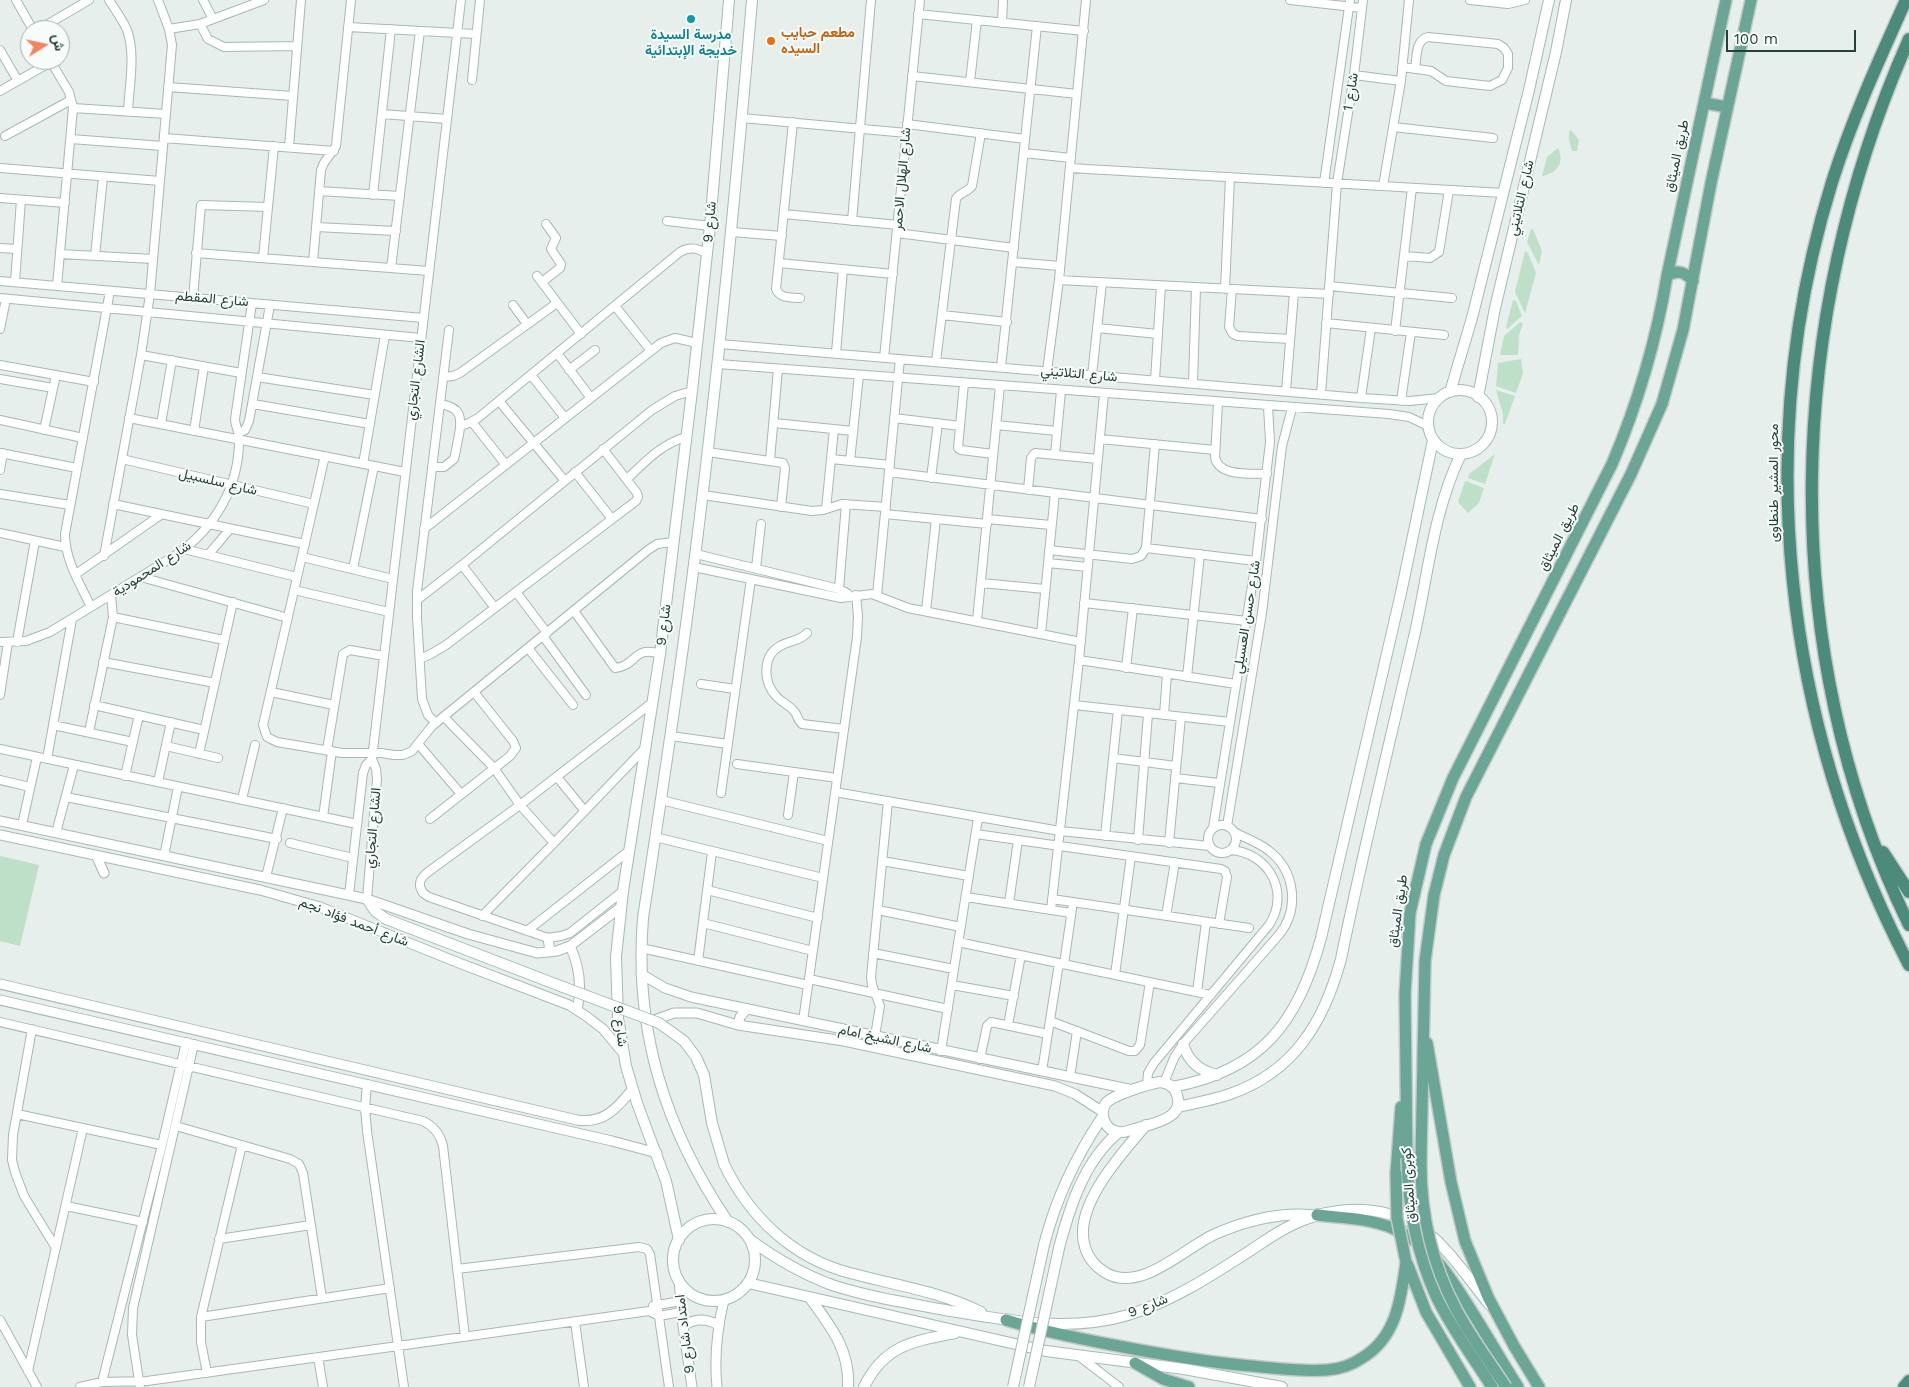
<!DOCTYPE html>
<meta charset="utf-8">
<style>
body{margin:0}
#map{position:relative;width:1909px;height:1387px;overflow:hidden;background:#e6efeb;font-family:"Work Sans",Vazirmatn,sans-serif}
canvas{display:block}
.north{position:absolute;left:20px;top:20px;width:50px;height:50px;box-sizing:border-box;background:#f7fbf9;border:1px solid #a3b1ad;border-radius:50%;rotate:80deg;font-size:14px;font-weight:700;line-height:20px;text-align:center;color:#24423a}
.north::after{content:'';display:block;margin:auto;width:18px;height:22px;background:#f4845f;clip-path:polygon(50% 0,100% 100%,50% 72%,0 100%)}
.scale{position:absolute;left:1726px;top:30px;width:130px;height:22px;box-sizing:border-box;border:2px solid #24423a;border-top:0;padding-left:6px;font-size:15px;line-height:18px;white-space:nowrap;color:#24423a;-webkit-text-stroke:4px #f7fbf9;paint-order:stroke}
</style>
<div id="map">
<canvas width="1909" height="1387"></canvas>
<div class="north">ش</div>
<div class="scale">100 m</div>
</div>
<script>
const g = document.querySelector('canvas').getContext('2d');
g.lineJoin = 'round';
function paint(path, color) { g.fillStyle = color; g.fill(path, 'evenodd'); }
function stroke(path, color, width, dash) { g.strokeStyle = color; g.lineWidth = width; g.lineCap = dash ? 'butt' : 'round'; g.setLineDash(dash || []); g.stroke(path); }
function drawText(font, color, halo, rows, align = 'center') {
  g.font = font + ' "Work Sans",Vazirmatn,sans-serif'; g.lineWidth = 4; g.setLineDash([]); g.textBaseline = 'middle'; g.strokeStyle = halo; g.fillStyle = color; for (const [text, x, y, turn = 0] of rows) {
    g.save(); g.translate(x, y); g.rotate((+turn || 0) * Math.PI / 180); g.textAlign = isNaN(turn) ? turn : align; if (halo) g.strokeText(text, 0, 0); g.fillText(text, 0, 0); g.restore();
  }
}
paint(new Path2D(`
 M 1571,130 L 1579,140 L 1577,151 L 1572,151 L 1569,140 L 1569,131 Z
 M 1558,148 C 1565,162 1557,174 1542,176 L 1547,157 Z
 M 1531,229 L 1533,229 L 1542,251 L 1539,265 L 1527,242 Z
 M 1525,251 L 1528,253 L 1536,273 L 1525,313 L 1515,292 Z
 M 1513,300 L 1516,301 L 1522,316 L 1507,329 L 1506,327 Z
 M 1520,322 L 1523,324 L 1519,335 L 1518,355 L 1500,355 L 1504,336 Z
 M 1521,359 L 1523,373 L 1516,393 L 1496,386 L 1498,363 Z
 M 1496,390 L 1515,396 L 1505,424 L 1503,424 L 1503,414 Z
 M 1495,454 L 1485,484 L 1468,478 L 1469,474 Z
 M 1465,481 L 1484,488 L 1479,503 L 1468,513 L 1458,502 Z
 M 0,856 L 39,865 L 20,946 L 0,941 Z`), '#bfe0c8');
const minor = new Path2D(`
 M 16,0 L 33,30
 M 109,0 C 115,10 123,20 127,30 C 136,55 129,86 128,112
 M 203,0 L 213,19
 M 1290,0 L 1362,8
 M 1470,0 L 1508,4 L 1525,0
 M 918,14 L 1084,31
 M 1002,23 L 1003,0
 M 200,24 L 208,39 L 224,47 L 297,46
 M 348,27 L 476,34
 M 169,29 L 200,24 L 264,0
 M 38,30 L 89,0
 M 0,50 L 18,81
 M 50,60 L 69,92 L 73,108 L 57,286
 M 1402,67 L 1431,71 L 1446,81 L 1490,86 L 1502,80 L 1508,68 L 1508,54 L 1504,48 L 1498,44 L 1428,37 C 1415,40 1417,58 1415,69
 M 1354,75 L 1401,81
 M 912,76 L 1077,94
 M 472,80 L 480,0
 M 970,82 L 977,20
 M 168,87 L 293,96
 M 0,91 L 51,62
 M 73,108 L 166,114
 M 382,114 L 447,119
 M 742,118 L 907,133
 M 793,122 L 776,289 C 780,299 791,297 800,298
 M 907,124 L 1025,139
 M 1393,127 L 1493,138
 M 5,136 L 71,100
 M 164,138 L 334,151
 M 71,139 L 163,146
 M 289,147 L 301,0
 M 1024,153 L 1071,158
 M 0,168 L 160,181
 M 1070,168 L 1503,193
 M 1324,183 L 1350,0
 M 1383,186 L 1401,81 L 1409,0
 M 319,191 L 400,196
 M 373,195 L 391,29
 M 0,198 L 65,203
 M 784,214 L 898,225
 M 667,221 L 710,226
 M 852,221 L 871,0
 M 316,227 L 396,231
 M 732,232 L 782,236
 M 897,233 L 1014,248
 M 0,248 L 17,249
 M 196,253 L 429,271
 M 60,254 L 153,259
 M 95,256 L 103,177
 M 1404,256 L 1430,258 L 1439,252 L 1449,190
 M 263,258 L 274,146
 M 313,262 L 321,170 L 324,163 L 336,146 L 351,0
 M 1013,262 L 1060,266
 M 779,263 L 893,274
 M 391,268 L 420,31
 M 537,276 L 581,334
 M 1059,280 L 1329,294
 M 0,281 L 423,318
 M 15,282 L 21,200
 M 542,282 L 560,268 L 561,264 L 551,249 L 556,238 L 546,224
 M 1329,286 L 1452,298
 M 1225,289 L 1230,177
 M 1232,289 L 1229,327 L 1233,334 L 1238,336 L 1290,339
 M 0,298 L 421,338
 M 193,298 L 201,205 L 268,207
 M 513,305 L 527,324
 M 615,306 L 651,351
 M 942,315 L 1007,322
 M 1326,323 L 1444,335
 M 1097,328 L 1158,334
 M 0,329 L 6,299
 M 1395,331 L 1412,188
 M 720,344 L 1361,398 L 1410,401 L 1439,398
 M 557,353 L 591,398
 M 836,353 L 843,269
 M 141,355 L 241,373
 M 884,358 L 920,0
 M 936,362 L 956,199 C 960,192 968,192 972,186 L 981,133
 M 718,364 L 1389,414 L 1409,417 L 1428,426
 M 0,365 L 94,382
 M 1001,367 L 1037,26
 M 569,370 L 595,350
 M 1047,371 L 1059,280 L 1086,0
 M 531,375 L 565,418
 M 1092,375 L 1102,283
 M 257,377 L 375,395
 M 443,377 L 453,376 L 460,373 L 557,303
 M 0,379 L 53,388
 M 1155,380 L 1161,286
 M 964,383 L 958,448 L 961,450 L 993,454
 M 1193,383 L 1196,288
 M 1286,391 L 1294,293
 M 1321,394 L 1337,183 L 1354,75 L 1363,0
 M 1361,398 L 1371,328
 M 499,401 L 565,481
 M 1401,401 L 1411,332
 M 1218,403 L 1215,457 C 1218,477 1251,473 1267,474
 M 253,404 L 370,424
 M 129,418 L 405,472
 M 894,418 L 960,426
 M 0,420 L 83,438
 M 472,422 L 506,465
 M 774,423 L 853,431
 M 161,424 L 172,360
 M 996,425 L 1057,431
 M 460,426 L 469,423 L 478,418 L 680,252 C 690,246 698,248 707,254
 M 44,430 L 56,375
 M 194,431 L 204,366
 M 239,433 L 245,430 L 249,421 L 270,305
 M 1100,439 L 1215,450
 M 708,452 L 783,463 L 785,468 L 781,507
 M 0,453 L 77,468
 M 1055,454 L 1061,391
 M 325,456 L 263,725 L 267,737 L 277,742 L 342,753 L 381,753 L 394,755 L 403,755 L 412,751 L 432,726 L 648,550 L 657,544 L 674,542
 M 122,459 L 314,504
 M 831,459 L 890,465
 M 770,460 L 778,369
 M 850,461 L 859,375
 M 363,464 L 385,335
 M 432,467 L 444,467 L 454,459 C 456,452 457,443 459,435 C 462,417 461,407 440,404
 M 0,470 L 3,453
 M 575,472 L 612,519
 M 889,472 L 1262,519
 M 931,478 L 938,423
 M 627,479 C 645,462 661,444 686,437
 M 1028,490 L 1031,458 L 1035,453 L 1098,459
 M 0,494 L 70,505
 M 703,495 L 812,511 L 823,510 L 842,504 L 886,507
 M 113,504 L 305,544
 M 826,509 L 834,429
 M 885,514 L 987,524
 M 987,519 L 1051,525
 M 424,529 L 661,343 L 675,338 L 697,343
 M 0,533 L 65,547
 M 1146,548 L 1256,561
 M 184,549 L 297,577
 M 1049,550 L 1132,559 L 1141,556 L 1146,548 L 1155,444
 M 696,554 L 839,589 L 847,593 L 850,597
 M 208,555 L 230,529
 M 104,556 L 141,355 L 150,294 L 172,45 L 169,29 L 158,0
 M 302,557 L 393,579
 M 1048,563 L 1088,567
 M 462,565 L 495,608
 M 694,567 L 841,598 L 872,594 L 908,608 L 1081,642
 M 756,568 L 761,524
 M 353,569 L 374,466
 M 76,574 L 162,514
 M 141,577 L 288,618
 M 981,583 L 1045,589
 M 839,589 L 846,504
 M 294,590 L 389,612
 M 516,592 L 547,633
 M 877,595 L 900,359
 M 417,600 L 462,565 L 652,410 L 675,396 L 692,391
 M 1084,603 L 1247,621
 M 91,607 C 80,584 65,560 65,534 L 110,291
 M 574,611 L 615,668 C 637,666 633,645 660,654
 M 926,611 L 936,519
 M 113,617 L 224,640
 M 977,621 L 1000,386
 M 807,633 C 799,642 790,640 780,646 C 762,656 763,682 776,696 C 781,702 789,705 794,711 C 798,715 797,720 802,724 L 844,729
 M 1041,634 L 1055,493
 M 543,636 L 586,695
 M 0,642 L 26,641 L 50,632 L 176,555 C 215,528 240,486 239,437 C 239,431 235,426 235,419 L 252,303
 M 17,642 L 35,541
 M 528,648 L 573,705
 M 420,659 L 431,654 L 446,645 L 636,501 L 638,497 L 637,493 L 603,449
 M 1079,660 L 1236,684
 M 103,662 L 215,683
 M 1126,668 L 1133,608
 M 1187,677 L 1200,554
 M 701,684 L 735,689
 M 271,692 L 334,705
 M 0,695 L 8,642
 M 94,705 L 204,730
 M 1074,705 L 1230,722
 M 1164,715 L 1167,674
 M 444,717 L 494,768 L 520,805 L 554,843
 M 436,723 L 428,715 L 422,699 L 417,617 L 417,591 L 449,330
 M 53,725 L 133,742
 M 89,732 L 113,617 L 111,595
 M 671,736 L 728,744
 M 419,745 L 461,794
 M 166,746 L 218,758
 M 0,749 L 357,824
 M 327,750 L 343,654 L 350,650 L 384,656
 M 199,754 L 233,602
 M 1113,758 L 1176,766
 M 47,759 L 72,619
 M 737,764 L 837,778
 M 125,776 L 139,715
 M 557,777 L 584,810
 M 1175,778 L 1219,783
 M 0,780 L 30,787
 M 158,782 L 171,722
 M 835,792 L 1060,831 L 1210,846
 M 721,793 L 751,579
 M 66,797 L 277,839
 M 242,799 L 255,745
 M 661,800 L 828,841
 M 788,815 L 794,772
 M 323,817 L 332,751
 M 430,819 L 510,756 L 516,748 L 513,741 L 474,692
 M 22,825 L 37,757
 M1208 839a14 14 0 1 1 28 0a14 14 0 1 1-28 0Z
 M 1227,826 L 1262,613 L 1282,446 L 1292,408
 M 1213,828 L 1256,561 L 1270,442 L 1268,406
 M 56,833 L 74,765
 M 976,834 L 1221,869 L 1225,871 L 1227,877 L 1219,924
 M 1105,836 L 1118,710
 M 655,837 L 823,878
 M 1138,840 L 1148,714
 M 290,843 L 353,858
 M 1169,843 L 1181,717
 M 164,856 L 178,787
 M 882,861 L 969,876
 M 266,877 L 283,808
 M 707,890 L 818,918
 M 623,891 L 570,933 L 561,936 L 548,938 L 429,897 L 423,893 C 417,884 420,878 428,872 L 520,805 L 653,702
 M 349,895 L 363,773 L 366,765 L 372,759
 M 966,897 L 1071,913
 M 367,899 L 377,779 L 376,769 L 372,759 L 461,0
 M 1052,899 L 1249,928
 M 1009,903 L 1018,840
 M 878,910 L 961,927
 M 1051,910 L 1079,660 L 1104,394
 M 482,916 L 554,843 L 646,747
 M 1166,916 L 1175,862
 M 703,923 L 813,951
 M 527,931 L 630,850
 M 958,942 L 1211,995
 M 641,948 L 808,985
 M 873,953 L 954,969
 M 698,961 L 712,852
 M 1064,964 L 1072,909
 M 1115,975 L 1131,856
 M 809,979 L 948,1009
 M 952,985 L 1014,996
 M 1197,992 L 1206,922
 M 803,1021 L 857,637 L 858,616 L 856,595
 M 1050,1021 L 1129,1051 L 1135,1051 L 1140,1045 L 1150,982
 M 0,1022 L 423,1121 C 434,1126 440,1134 443,1146 L 465,1337
 M 1008,1025 L 1021,955
 M 32,1029 L 13,1135 L 12,1160 L 15,1172 L 24,1196 L 56,1248
 M 875,1036 L 880,1006 L 872,985 L 871,977 L 888,801
 M 941,1051 L 978,818
 M 980,1059 L 987,1026 L 991,1022 L 1048,1034
 M 1042,1071 L 1059,963
 M 1070,1077 L 1077,1031
 M 1164,1083 L 1174,1058 L 1183,1044 L 1278,936 C 1300,910 1296,871 1268,850 C 1258,842 1245,838 1234,832
 M 367,1084 L 365,1108 L 367,1131 L 404,1387
 M 1147,1085 L 1148,1073 L 1154,1063 L 1269,925 C 1291,892 1268,852 1230,850
 M 17,1114 L 162,1145
 M 176,1126 L 290,1159 L 299,1164 L 303,1173 L 322,1298
 M 66,1206 L 143,1222
 M 219,1239 L 311,1225
 M 457,1269 L 639,1247 L 647,1249 L 650,1254 L 669,1387
 M 653,1306 L 680,1301
 M 201,1317 L 390,1288
 M 0,1320 L 37,1387
 M 575,1322 L 584,1387
 M 1079,1356 L 1119,1387
 M 318,1357 L 323,1387
 M 28,1371 L 83,1128
 M 207,1373 L 201,1342 L 201,1317 L 242,1145
 M 102,1382 L 162,1145 L 186,1042
 M 80,1387 L 102,1382 L 147,1381 L 649,1311 L 659,1316 L 681,1312
 M 140,1387 L 132,1335 L 133,1308 L 194,1044`);
const tertiary = new Path2D(`
 M 0,821 L 367,899 L 468,934 L 537,953 L 557,951 L 570,946 L 621,907
 M 0,835 L 260,890 L 320,907 L 459,963 L 569,1005 L 586,1016 L 603,1029 L 624,1054
 M 96,855 L 104,873
 M 548,938 L 550,952
 M 570,946 C 580,967 582,988 577,1010
 M 641,974 L 665,988 L 691,997 L 1133,1090
 M 0,984 L 577,1120 C 604,1124 617,1108 632,1090
 M 0,1000 L 612,1141 L 657,1153
 M 649,1022 L 674,1013 L 697,1013 L 738,1025 L 844,1041 L 1055,1086 L 1075,1094 L 1103,1112
 M 738,1025 L 740,1017 L 747,1009
 M 679,1280 L 683,1326 L 692,1387
 M 683,1326 C 695,1318 706,1318 718,1325
 M 717,1387 C 714,1357 717,1329 724,1300`);
const secondary = new Path2D(`
 M1428 422a32 32 0 1 1 64 0a32 32 0 1 1-64 0Z
 M 1450,392 L 1472,318 L 1529,90 L 1549,0
 M 1478,397 L 1495,308 L 1556,52 L 1566,0
 M 367,899 L 375,911 L 386,919 L 563,987
 M 1183,1044 C 1188,1061 1199,1071 1217,1075
 M 1160,1082 C 1168,1083 1175,1087 1177,1095 C 1186,1119 1150,1124 1135,1129 C 1130,1130 1125,1133 1119,1132 C 1106,1131 1098,1115 1106,1103 C 1113,1095 1148,1084 1160,1082 Z
 M 1172,1087 C 1261,1071 1298,1023 1321,938 L 1401,593 L 1433,440
 M 1178,1107 C 1195,1103 1213,1100 1230,1094 C 1294,1072 1324,1022 1341,959 C 1363,852 1389,745 1414,637 C 1428,576 1433,512 1461,454
 M 1146,1125 C 1122,1153 1072,1207 1085,1247 C 1088,1258 1096,1267 1106,1273 C 1141,1293 1183,1249 1215,1234 C 1245,1221 1277,1212 1311,1215
 M 724,1164 C 749,1216 792,1258 850,1273 C 894,1285 939,1291 981,1312
 M673 1260a41 41 0 1 1 82 0a41 41 0 1 1-82 0Z
 M 728,1222 C 665,1129 634,1031 643,918 C 661,801 679,683 694,564 C 718,377 736,188 752,0
 M 749,1239 C 775,1258 802,1274 832,1285 C 869,1297 907,1303 945,1310 C 1005,1320 1068,1333 1128,1315 C 1171,1302 1211,1276 1248,1252 C 1265,1241 1282,1228 1301,1221 C 1347,1202 1399,1206 1436,1240 C 1456,1259 1472,1283 1489,1304
 M 679,1240 L 666,1181 L 637,1103 L 626,1066 L 618,1018 L 616,957 L 623,891 L 660,654 L 692,391 L 710,226 L 729,0
 M 1044,1245 C 1056,1198 1076,1156 1103,1116
 M 1059,1248 C 1070,1206 1084,1161 1119,1132
 M 748,1283 L 1046,1351 L 1184,1369 L 1282,1387
 M 810,1298 C 831,1327 850,1350 848,1387
 M 864,1387 C 884,1345 914,1341 955,1333`);
const primary = new Path2D(`
 M 1704,103 L 1727,107
 M 1667,276 C 1677,269 1685,272 1693,281
 M 1427,1043 L 1451,1182 L 1465,1241 L 1488,1297 L 1514,1346 L 1539,1387
 M 1421,1157 L 1425,961 L 1434,895 L 1444,855 L 1466,797 L 1631,474 L 1662,404 L 1683,330 L 1711,183 L 1751,0
 M 1407,1158 L 1405,994 L 1410,913 L 1426,844 L 1453,778 L 1612,464 C 1638,403 1656,342 1667,276 L 1726,0
 M 1396,1174 L 1401,1107
 M 1317,1215 C 1342,1218 1368,1218 1392,1228 C 1433,1245 1452,1280 1474,1315 C 1489,1339 1503,1363 1518,1387
 M 1407,1263 L 1426,1312 L 1470,1387
 M 1006,1320 C 1041,1331 1076,1338 1113,1345 C 1159,1354 1204,1362 1251,1366 C 1276,1368 1302,1372 1327,1370 C 1339,1369 1352,1365 1362,1358 C 1397,1337 1401,1298 1406,1262
 M 1135,1363 L 1163,1379 L 1189,1387`);
const trunk = new Path2D(`
 M 1906,0 C 1879,60 1852,119 1832,182 C 1751,444 1783,723 1909,965
 M 1909,39 C 1785,319 1774,647 1909,925
 M 1883,852 L 1909,892
 M 1904,1387 L 1909,1381`);
stroke(minor, '#a8b8b2', 10);
stroke(tertiary, '#a8b8b2', 11);
stroke(secondary, '#a4bbb3', 12);
stroke(primary, '#c2cac8', 14);
stroke(trunk, '#c2cac8', 15);
stroke(minor, '#fff', 8);
stroke(tertiary, '#fff', 9);
stroke(secondary, '#fff', 10);
stroke(primary, '#6aa596', 11);
stroke(trunk, '#4c8a7c', 12);
const secondaryBridge = new Path2D(`
 M 563,987 L 659,1023 L 684,1041 L 696,1057 L 704,1075 L 712,1123 L 724,1164
 M 1013,1387 L 1044,1245
 M 1029,1387 L 1059,1248`);
const primaryBridge = new Path2D(`
 M 1421,1157 C 1420,1211 1431,1262 1456,1309 C 1470,1336 1489,1361 1506,1387
 M 1407,1158 C 1408,1206 1416,1252 1436,1296 C 1451,1328 1473,1357 1492,1387
 M 1396,1174 L 1397,1218 L 1406,1262`);
stroke(secondaryBridge, '#a4bbb3', 12, []);
stroke(primaryBridge, '#c2cac8', 14, []);
stroke(secondaryBridge, '#fff', 10);
stroke(primaryBridge, '#6aa596', 11);
for (const [x, y, r, color] of [
 [691,19,5,"#0f9aa8"],
 [771,41,5,"#e8710a"]
]) { const dot = new Path2D(); dot.arc(x, y, r, 0, 2 * Math.PI); g.fillStyle = color; g.fill(dot); stroke(dot, '#f7fbf9', 2); }
drawText('bold 14px', '#c56008', '#f7fbf9', [
 ["مطعم حبايب",781,33],
 ["السيده",781,49]
], 'left');
drawText('bold 14px', '#0d838f', '#f7fbf9', [
 ["مدرسة السيدة",691,35],
 ["خديجة الإبتدائية",691,51]
]);
drawText('14px', '#24423a', '#f7fbf9', [
 ["شارع 1",1351,92,-81],
 ["طريق الميثاق",1677,156,-78],
 ["شارع الهلال الاحمر",902,179,-85],
 ["شارع التلاتيني",1521,198,-77],
 ["شارع 9",710,222,-85],
 ["شارع المقطم",212,299,5],
 ["شارع التلاتيني",1079,374,5],
 ["الشارع التجاري",416,380,-83],
 ["شارع سلسبيل",218,482,13],
 ["محور المشير طنطاوى",1774,483,-90],
 ["طريق الميثاق",1559,537,-63],
 ["شارع المحمودية",152,569,-33],
 ["شارع حسن العسيلي",1247,617,-81],
 ["شارع 9",664,625,-83],
 ["الشارع التجاري",373,828,-85],
 ["طريق الميثاق",1398,911,-82],
 ["شارع أحمد فؤاد نجم",354,922,21],
 ["شارع 9",620,1026,83],
 ["شارع الشيخ امام",885,1039,12],
 ["كوبرى الميثاق",1409,1185,-94],
 ["شارع 9",1148,1306,-22],
 ["امتداد شارع 9",685,1334,-97]
]);
</script>
